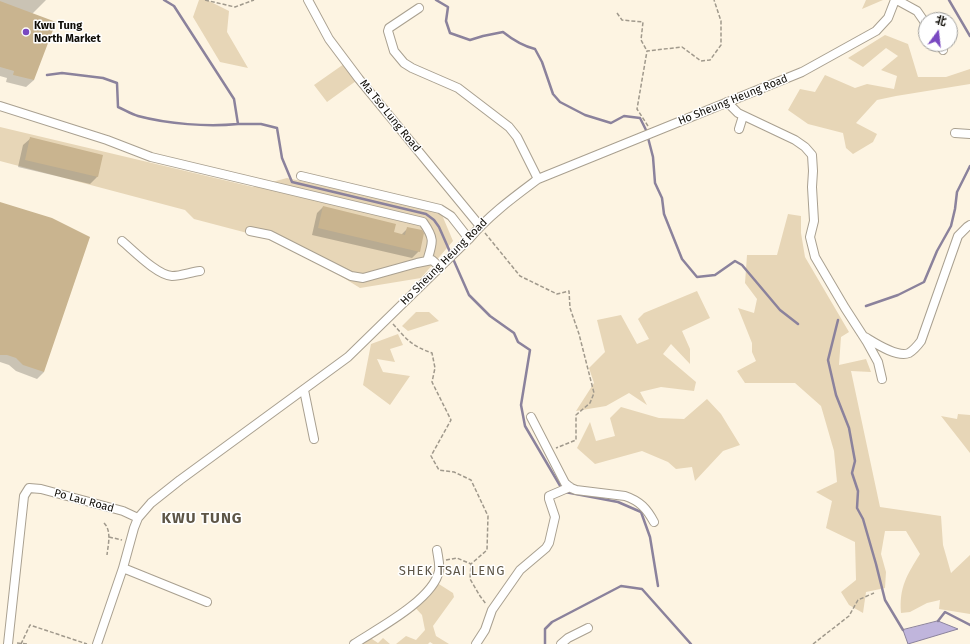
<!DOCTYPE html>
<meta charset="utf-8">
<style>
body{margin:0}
#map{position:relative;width:970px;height:644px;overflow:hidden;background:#fdf4e2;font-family:"Fira Sans","Noto Sans SC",sans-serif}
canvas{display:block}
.north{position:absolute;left:918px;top:12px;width:40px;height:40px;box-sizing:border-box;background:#fff;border:1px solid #9f9e9b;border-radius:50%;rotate:15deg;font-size:11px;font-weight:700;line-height:16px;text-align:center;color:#0f0c06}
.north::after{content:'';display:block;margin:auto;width:14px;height:18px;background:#7949c1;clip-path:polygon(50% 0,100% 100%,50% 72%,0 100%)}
</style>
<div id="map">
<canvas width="970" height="644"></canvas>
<div class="north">北</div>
</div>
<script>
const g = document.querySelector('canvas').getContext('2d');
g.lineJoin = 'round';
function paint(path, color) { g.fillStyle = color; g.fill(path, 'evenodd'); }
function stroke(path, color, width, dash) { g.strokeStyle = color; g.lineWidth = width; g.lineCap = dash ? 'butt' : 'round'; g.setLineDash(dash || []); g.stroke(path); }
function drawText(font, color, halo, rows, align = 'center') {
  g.font = font + ' "Fira Sans",sans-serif'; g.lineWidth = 3; g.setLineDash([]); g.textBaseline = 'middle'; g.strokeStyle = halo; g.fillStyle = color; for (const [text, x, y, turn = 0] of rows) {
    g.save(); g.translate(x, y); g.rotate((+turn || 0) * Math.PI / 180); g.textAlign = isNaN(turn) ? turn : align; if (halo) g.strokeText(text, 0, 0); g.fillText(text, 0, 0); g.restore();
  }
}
paint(new Path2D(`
 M 199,0 L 207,0 L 229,11 L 227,32 L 248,68 L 220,62 L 193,17 Z
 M 866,0 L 883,0 L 862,9 Z
 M 885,35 L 908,44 L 918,77 L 946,77 L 970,69 L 970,84 L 896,96 L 877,100 L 856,123 L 877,134 L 873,142 L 853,154 L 846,148 L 843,133 L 808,124 L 788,110 L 800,89 L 815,92 L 825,75 L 855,88 L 867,84 L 894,89 L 897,76 L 881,70 L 898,56 L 886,48 L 863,67 L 848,58 Z
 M 344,64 L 356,81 L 327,102 L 314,85 Z
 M 0,127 L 253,187 L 287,178 L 429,209 L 442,215 L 453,241 L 421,278 L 360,288 L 331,270 L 274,240 L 194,219 L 185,210 L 0,161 Z
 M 788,214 L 801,216 L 801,233 L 805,257 L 849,332 L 841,337 L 839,365 L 866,359 L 871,372 L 851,371 L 880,507 L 941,516 L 943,545 L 951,573 L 970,555 L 970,614 L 939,609 L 940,600 L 927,603 L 910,612 L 901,613 C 899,587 907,575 920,554 L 906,531 L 885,531 L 881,554 L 886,572 L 885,588 L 866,592 L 863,613 L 849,605 L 841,592 L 856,580 L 855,542 L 826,528 L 832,501 L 816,492 L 837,482 L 834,451 L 821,406 L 795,383 L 745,383 L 737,371 L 756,361 L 752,352 L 752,343 L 738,308 L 754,313 L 757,299 L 745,283 L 747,255 L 777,255 Z
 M 697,291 L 710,318 L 682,331 L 690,349 L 690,364 L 671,344 L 663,354 L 696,382 L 694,391 L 661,387 L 640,392 L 647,405 L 629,393 L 606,406 L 576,411 L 594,383 L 589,368 L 605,352 L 597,320 L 621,315 L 637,344 L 649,339 L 638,319 L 644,313 Z
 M 416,312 L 429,312 L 439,321 L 408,331 L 402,326 Z
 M 398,334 L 403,345 L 390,349 L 395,362 L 377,359 L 383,372 L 410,376 L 390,405 L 363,385 L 371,344 Z
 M 707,399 L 721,414 L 740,445 L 723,451 L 695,481 L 692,467 L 676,469 L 668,462 L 642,451 L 595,464 L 577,448 L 590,422 L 596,441 L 615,436 L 610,418 L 621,407 L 659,418 L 684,419 Z
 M 958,414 L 970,415 L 970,453 L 941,416 L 957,419 Z
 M 431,579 L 453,593 L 454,597 L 433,626 L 436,636 L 449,644 L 433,644 L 430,642 L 428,644 L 396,644 L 406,636 L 416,640 L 425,630 L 422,615 L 412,604 Z
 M 363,633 L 378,643 L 383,638 L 390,644 L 352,644 Z`), '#e7d6b7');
const water = new Path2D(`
 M 938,621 L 958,629 L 908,644 L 903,630 Z`);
paint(water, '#c0b5dc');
stroke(water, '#8b829c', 1);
paint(new Path2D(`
 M 0,0 L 46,0 L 32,14 L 34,80 L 26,87 L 6,82 L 7,78 L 0,76 Z
 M 31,138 L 102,156 L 97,177 L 90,184 L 18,167 L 23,145 Z
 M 0,203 L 44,372 L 37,379 L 16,371 L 9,365 L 0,362 Z
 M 323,207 L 392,233 L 401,235 L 408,228 L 419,251 L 412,258 L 312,235 L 317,213 Z`), '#0003');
stroke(new Path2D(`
 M 164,0 L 174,6 L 234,99 L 238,124 L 261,124 L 277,128 L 282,158 L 292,182 L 426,214 L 434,220 L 439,227 L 469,295 L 490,316 L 514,333 L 518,342 L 530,350 L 521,405 L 525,426 L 562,489
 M 436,0 L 448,7 L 446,21 L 450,33 L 470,40 L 483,36 L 503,32 C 513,40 523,46 535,49 L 542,62 L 553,94 L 560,102 L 585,115 L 611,123 L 624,116 L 640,118 L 646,130 L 653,157 L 655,183 L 662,198 L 664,214 L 682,259 L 697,277 L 715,275 L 735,261 L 742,265 L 780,310 L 798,324
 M 949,0 L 970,36
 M 47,75 L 62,73 L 103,78 L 117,83 L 118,107 C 125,110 131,114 138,116 C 168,124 207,127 238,124
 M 866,306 L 898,295 L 924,282 L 937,251 L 951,226 L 955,209 L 957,192 L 970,166
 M 838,320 L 828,360 L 836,395 L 849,428 L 855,461 L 852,473 L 858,491 L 857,508 L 863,519 L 876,564 L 885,600 L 903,630
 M 565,492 L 618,502 L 641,512 L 650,537 L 658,586
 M 938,621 L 945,612 L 970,625
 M 545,644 L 545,629 L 552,622 L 621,586 L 642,589 L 691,644`), '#8b829c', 2.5);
paint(new Path2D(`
 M 0,1 L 56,22 L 34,80 L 13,75 L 14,71 L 0,67 Z
 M 30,137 L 103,155 L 98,177 L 25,160 Z
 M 0,202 L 52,218 L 90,237 L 44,372 L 23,365 L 16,358 L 7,355 L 0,355 Z
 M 323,206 L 396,224 L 394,232 L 405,235 L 407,227 L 422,230 L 424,233 L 420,252 L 318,228 Z`), '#c9b48f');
const minor = new Path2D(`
 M 308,0 L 329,39 L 359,79 L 480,226
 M 897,0 L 917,11 L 926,24
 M 419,8 L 389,28 L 388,31 L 394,51 L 404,63 L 412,68 L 458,88 L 509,127 L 517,137 L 538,179
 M 939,44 L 943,50
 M 727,102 L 738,113 L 795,140 L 805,147 L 812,155 L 813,171 L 812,187 L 814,221 L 810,237 L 815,257 L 845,308 L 867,342 L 878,362 L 882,379
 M 0,106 L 107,140 L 151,157 L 423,222 C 435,239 433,242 427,261
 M 739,129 L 743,116
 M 955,133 L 970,134
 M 301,176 L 440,209 L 451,216 L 469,239
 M 250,231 L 270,235 L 351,276 L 363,278 L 417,263 L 432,260 L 440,267
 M 122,241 C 134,251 157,275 172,276 C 181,276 191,272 200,271
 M 865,337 C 875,343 897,358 909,353 C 914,350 918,345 921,341 L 958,236 L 967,227 L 970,225
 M 304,390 L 314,439
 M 531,417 L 565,483 L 571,488 L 576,490 L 625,496 C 640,501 647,509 654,522
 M 123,568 L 207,602
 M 8,644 L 24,496 L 29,488 L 41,489 L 123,511 L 138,518
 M 97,644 L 123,568 L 134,528 L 138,518 L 151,503 L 180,480 L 348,357 L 469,239 C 489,215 514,197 538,179 L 802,72 L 876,31 L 888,18 L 895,0
 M 354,644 C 377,629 433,600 439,571 C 440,564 438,557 437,550
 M 476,644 L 485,630 L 492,610 L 520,570 L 546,548 L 549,543 L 555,517 L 549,499 L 549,496 L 570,487
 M 561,644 L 568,638 L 588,628`);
stroke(minor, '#a9a090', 10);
stroke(new Path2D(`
 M 205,0 L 235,7 L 254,0
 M 617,13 L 622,20 L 643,22 L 641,40 L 647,51
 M 648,126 L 637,109 L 647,51 L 682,47 L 701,61 L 710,60 L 721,45 L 721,21 L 714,0
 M 485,233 L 520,276 L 557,294 L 569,291 L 570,308 L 579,334 L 594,393 L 590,403 L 576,415 L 576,440 L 556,448
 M 393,324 C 407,340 412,346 432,353 L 435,368 L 432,382 L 451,420 L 431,456 L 439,470 L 454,472 L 471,480 L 488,516 L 487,550 L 471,564
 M 104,523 C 112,531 108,545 107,555
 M 109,537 L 122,540
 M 446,560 L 457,558 L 471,564 L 470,579 L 480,596 L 486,604
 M 17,643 L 27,644
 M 21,644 L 30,625 L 87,644
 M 813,644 L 849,616 L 858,600 L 874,593`), '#a0998c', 1.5, [4, 2]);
stroke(minor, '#fff', 8);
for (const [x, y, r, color] of [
 [26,32,4,"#7949c1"]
]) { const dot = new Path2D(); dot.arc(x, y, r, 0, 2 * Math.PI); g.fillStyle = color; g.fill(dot); stroke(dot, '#fff', 1.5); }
drawText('bold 11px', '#0f0c06', '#fff', [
 ["Kwu Tung",34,26],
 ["North Market",34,39]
], 'left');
drawText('11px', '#0f0c06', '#fff', [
 ["Ho Sheung Heung Road",733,100,-22],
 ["Ma Tso Lung Road",390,116,51],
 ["Ho Sheung Heung Road",444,262,-45],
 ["Po Lau Road",84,501,15]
]);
g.letterSpacing = '1px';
drawText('13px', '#5d5546', '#fff', [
 ["SHEK TSAI LENG",452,571]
]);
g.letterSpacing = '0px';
g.letterSpacing = '1px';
drawText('bold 15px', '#5d5546', '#fff', [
 ["KWU TUNG",202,519]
]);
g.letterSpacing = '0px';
</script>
